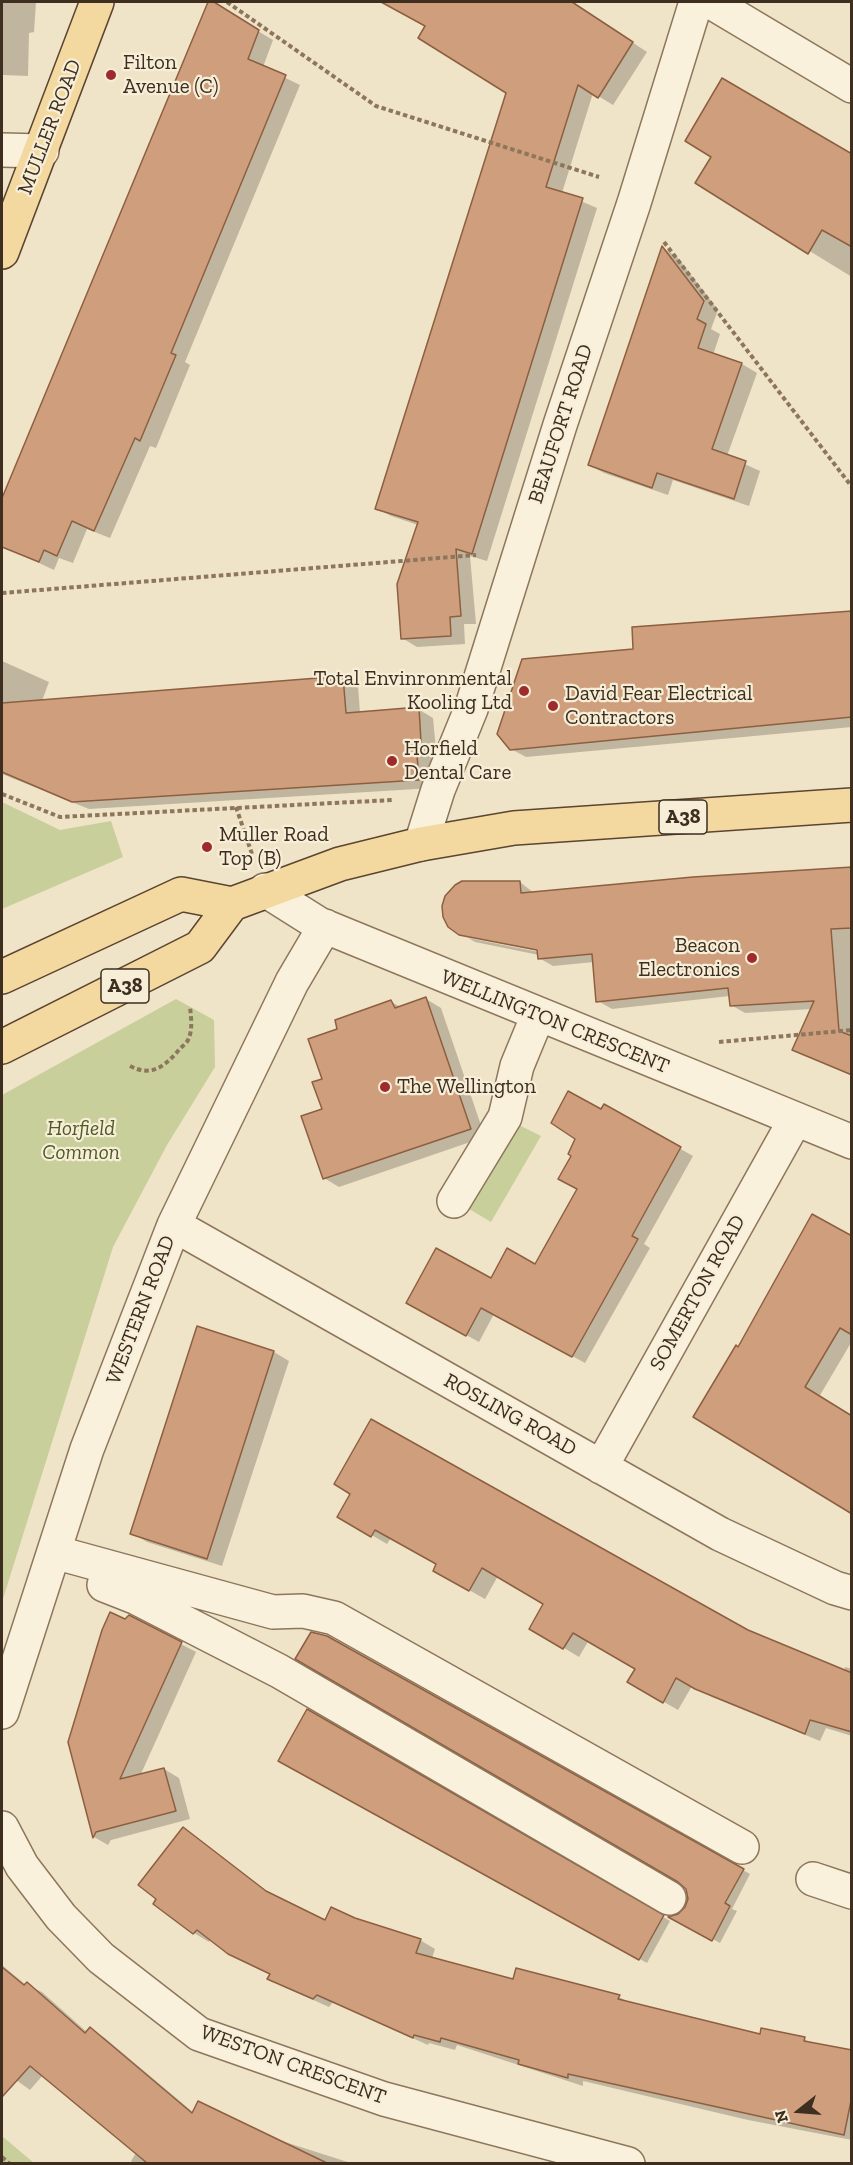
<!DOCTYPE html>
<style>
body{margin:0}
#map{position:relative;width:853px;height:2165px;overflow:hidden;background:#f0e4c8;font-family:"Zilla Slab",serif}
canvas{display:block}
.frame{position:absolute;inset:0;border:3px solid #3d2e20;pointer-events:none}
.north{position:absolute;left:769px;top:2081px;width:60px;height:60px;-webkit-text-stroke:4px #f7eed8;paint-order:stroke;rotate:253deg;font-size:16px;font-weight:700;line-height:24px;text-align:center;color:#3d2e20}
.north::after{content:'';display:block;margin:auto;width:21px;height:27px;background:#3d2e20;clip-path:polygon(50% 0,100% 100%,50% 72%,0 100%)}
</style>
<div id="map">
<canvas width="853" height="2165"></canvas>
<div class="frame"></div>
<div class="north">N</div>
</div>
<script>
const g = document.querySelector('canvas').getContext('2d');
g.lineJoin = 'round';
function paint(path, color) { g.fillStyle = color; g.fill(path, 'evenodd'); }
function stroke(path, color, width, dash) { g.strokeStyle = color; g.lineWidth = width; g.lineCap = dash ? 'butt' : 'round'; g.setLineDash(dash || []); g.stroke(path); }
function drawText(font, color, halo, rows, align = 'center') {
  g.font = font + ' "Zilla Slab",serif'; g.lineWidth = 4.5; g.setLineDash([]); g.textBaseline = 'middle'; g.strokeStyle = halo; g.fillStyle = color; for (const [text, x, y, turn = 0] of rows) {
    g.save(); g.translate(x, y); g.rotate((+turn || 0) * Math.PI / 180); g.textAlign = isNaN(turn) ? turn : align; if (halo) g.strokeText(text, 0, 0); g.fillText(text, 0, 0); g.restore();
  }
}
paint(new Path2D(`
 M 2,802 L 60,830 L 111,821 L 123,857 L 2,909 Z
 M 176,999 L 214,1020 L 215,1067 L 167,1145 L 113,1247 L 2,1602 L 2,1095 Z
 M 513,1122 L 541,1136 L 491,1222 L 464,1206 Z
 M 2,2136 L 34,2163 L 2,2163 Z`), '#c9cf9b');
paint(new Path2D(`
 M 2,2 L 36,2 L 34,32 L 29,33 L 28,76 L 2,75 Z
 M 209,2 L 273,40 L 263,67 L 300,85 L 185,362 L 190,365 L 156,448 L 150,446 L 110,538 L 87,529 L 73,563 L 59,558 L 54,570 L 5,547 L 9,537 L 2,533 L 2,502 Z
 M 385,2 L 571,2 L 647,52 L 613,105 L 593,93 L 562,193 L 597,208 L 487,561 L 470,556 L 476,624 L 464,624 L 465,644 L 417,647 L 402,638 L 418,525 L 391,516 L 376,508 L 508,93 L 427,26 Z
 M 852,156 L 852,277 L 697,182 Z
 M 663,248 L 677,257 L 718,310 L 711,329 L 720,334 L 713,355 L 742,364 L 757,373 L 727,456 L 760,471 L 749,506 L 673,480 L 668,495 L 604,473 L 589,465 Z
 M 852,611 L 852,727 L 526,757 L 511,749 L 635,651 L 633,628 Z
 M 2,661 L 49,682 L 42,701 L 343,677 L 358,686 L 360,713 L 418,709 L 433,718 L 436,750 L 431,750 L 433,788 L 89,809 L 2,774 Z
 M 852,869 L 852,1075 L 794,1049 L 812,1009 L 745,1013 L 731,1005 L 730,996 L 612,1009 L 598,1001 L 594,962 L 553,966 L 539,958 L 539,955 L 475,942 L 468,938 L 544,953 L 545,950 L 462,934 L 520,882 L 534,893 Z
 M 426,999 L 441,1008 L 485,1137 L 339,1187 L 324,1178 L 324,1080 L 339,1030 L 391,1002 L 401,1007 Z
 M 605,1106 L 693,1156 L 644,1244 L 650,1248 L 585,1363 L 494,1314 L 479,1342 L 408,1303 L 535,1266 L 578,1189 L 574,1155 L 577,1138 Z
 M 852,1238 L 852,1341 L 819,1397 L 849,1509 L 816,1493 L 739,1349 Z
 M 198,1328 L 274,1352 L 289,1361 L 222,1566 L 147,1542 L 132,1533 Z
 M 339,1516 L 747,1631 L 844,1672 L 845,1667 L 852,1669 L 852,1736 L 826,1728 L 820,1741 L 712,1697 L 692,1686 L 678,1710 L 629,1682 L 637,1668 L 589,1640 L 579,1657 L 531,1628 L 545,1603 L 498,1576 L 485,1599 L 435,1571 L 438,1564 L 391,1538 L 387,1544 Z
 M 130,1617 L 196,1652 L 140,1776 L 164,1769 L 179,1778 L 190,1819 L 111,1840 L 108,1845 L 94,1837 L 70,1742 Z
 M 326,1637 L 750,1874 L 732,1909 L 737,1911 L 720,1943 L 672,1917 L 679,1916 L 687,1908 L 689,1899 L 687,1888 L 679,1881 Z
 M 308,1711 L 670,1921 L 647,1963 L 280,1761 Z
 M 183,1829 L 276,1898 L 326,1922 L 355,1919 L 420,1940 L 435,1949 L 432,1958 L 514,1980 L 619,1997 L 631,2003 L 761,2036 L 804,2039 L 814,2044 L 852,2052 L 852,2140 L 748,2120 L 583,2081 L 583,2086 L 457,2045 L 455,2050 L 429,2043 L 428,2045 L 333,2002 L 329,2007 L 284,1987 L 269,1978 L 271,1974 L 211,1939 L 209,1942 L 194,1933 Z
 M 2,1965 L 26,1985 L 42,1992 L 88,2033 L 90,2029 L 105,2038 L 194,2113 L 354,2164 L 135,2164 L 131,2161 L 136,2153 L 43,2075 L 30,2090 L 2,2070 Z`), '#0003');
const building = new Path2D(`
 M 208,2 L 214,2 L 259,30 L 248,59 L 286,75 L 171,353 L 176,355 L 140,441 L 135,438 L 94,531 L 72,521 L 57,556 L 44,550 L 39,562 L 2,547 L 2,498 Z
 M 381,2 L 572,2 L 633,42 L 598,98 L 578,85 L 546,187 L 583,198 L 472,554 L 456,549 L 461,616 L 450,617 L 451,636 L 401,639 L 397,584 L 418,522 L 375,509 L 506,93 L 418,38 L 425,26 Z
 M 722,78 L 852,154 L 852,247 L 822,230 L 808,254 L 695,183 L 711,157 L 685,141 Z
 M 662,246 L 704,301 L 697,319 L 706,324 L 698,348 L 742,363 L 712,449 L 746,461 L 734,499 L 657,473 L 652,488 L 588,465 Z
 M 852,611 L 852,717 L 510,750 L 497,734 L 522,659 L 633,649 L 632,627 Z
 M 343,676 L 346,713 L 419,707 L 421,742 L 416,742 L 419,780 L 72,802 L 2,772 L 2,703 Z
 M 852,867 L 852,928 L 831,929 L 839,1031 L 852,1036 L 852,1075 L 792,1050 L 814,1001 L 730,1006 L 728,988 L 596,1002 L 592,954 L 538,959 L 537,950 L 459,935 L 448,927 L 443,917 L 442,906 L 445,896 L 455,885 L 462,881 L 520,881 L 521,893 L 693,877 Z
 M 426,997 L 471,1129 L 323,1179 L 301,1116 L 322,1109 L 312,1082 L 322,1079 L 308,1039 L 337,1029 L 335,1020 L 391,1000 L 395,1008 Z
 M 568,1091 L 601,1109 L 604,1104 L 681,1147 L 632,1236 L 638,1239 L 572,1357 L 481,1308 L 466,1336 L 406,1303 L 436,1248 L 491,1278 L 507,1248 L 535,1264 L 577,1189 L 558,1179 L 571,1156 L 568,1154 L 575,1139 L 551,1123 Z
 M 812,1214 L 852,1236 L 852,1335 L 840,1328 L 805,1387 L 852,1416 L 852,1514 L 693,1417 L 736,1345 L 738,1347 Z
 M 197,1326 L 274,1351 L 207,1559 L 130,1534 Z
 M 371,1419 L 748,1630 L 852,1673 L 852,1732 L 810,1720 L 805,1734 L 695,1689 L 676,1678 L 663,1703 L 627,1682 L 635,1669 L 573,1633 L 563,1649 L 529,1629 L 543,1604 L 482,1568 L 469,1591 L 433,1571 L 436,1564 L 375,1530 L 371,1537 L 337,1517 L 350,1494 L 334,1484 Z
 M 110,1612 L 125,1619 L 129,1615 L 182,1642 L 120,1779 L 164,1768 L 176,1811 L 96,1832 L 93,1838 L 68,1742 L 102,1630 Z
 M 311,1632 L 327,1636 L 744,1869 L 725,1903 L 730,1906 L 712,1941 L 668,1917 L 678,1914 L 685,1907 L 688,1899 L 686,1889 L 678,1882 L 295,1659 Z
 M 307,1709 L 664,1915 L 639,1960 L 278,1761 Z
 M 183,1827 L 266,1891 L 325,1920 L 331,1907 L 355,1918 L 421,1939 L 416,1953 L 513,1979 L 516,1968 L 620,1995 L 618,1999 L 760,2034 L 761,2028 L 805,2037 L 804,2041 L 852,2050 L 852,2096 L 844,2135 L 568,2074 L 568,2078 L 518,2064 L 519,2060 L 441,2038 L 440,2042 L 414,2035 L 413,2038 L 317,1995 L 313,1999 L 267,1979 L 270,1974 L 228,1954 L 197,1930 L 193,1934 L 153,1904 L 156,1899 L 138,1885 Z
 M 2,1967 L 24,1985 L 27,1982 L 85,2033 L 90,2027 L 192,2113 L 198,2101 L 327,2163 L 147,2163 L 30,2066 L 2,2097 Z`);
paint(building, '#cf9f7d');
stroke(building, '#8d5f41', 1.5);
const minor = new Path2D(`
 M 711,2 L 852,86
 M 2,150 L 42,151
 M 421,844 L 438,790 L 471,709 L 560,425 L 634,203 L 696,2
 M 265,890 L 319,924 L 852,1142
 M 454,1201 L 505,1117 L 517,1066 L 538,1015
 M 174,1225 L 720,1534 L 835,1588 L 852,1593
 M 601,1467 L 795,1120
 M 54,1552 L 273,1612 L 303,1611 L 334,1618 L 742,1847
 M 104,1585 L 137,1598 L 279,1671 L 669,1898
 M 2,1712 L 87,1449 L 174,1225 L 292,982 L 325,926
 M 2,1828 L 22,1866 L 61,1917 L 101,1958 L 199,2034 L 384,2099 L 628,2164
 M 813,1879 L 852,1892`);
const major = new Path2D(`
 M 2,252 L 97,2
 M 2,977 L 181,894 L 232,904
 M 2,1047 L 200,947 L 232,904 L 340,864 L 421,844 L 514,828 L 852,805`);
stroke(minor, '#8d765c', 36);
stroke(major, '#5b4430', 36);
stroke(new Path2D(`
 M 227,2 L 376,106 L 599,177
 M 664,242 L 852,487
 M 2,593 L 476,555
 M 2,794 L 60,817 L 392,800
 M 236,807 L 252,854
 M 719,1042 L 852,1030
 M 130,1066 C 151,1077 164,1067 178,1051 C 181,1047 186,1044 188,1040 C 193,1030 191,1017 190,1007
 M 2,2157 L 10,2164`), '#8d765c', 4, [4.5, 3]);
stroke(minor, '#faf1dc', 33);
stroke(major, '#f3d9a0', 33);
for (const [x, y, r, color] of [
 [111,75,6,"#9e2a2b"],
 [524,691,6,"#9e2a2b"],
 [553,706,6,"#9e2a2b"],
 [392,761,6,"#9e2a2b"],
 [207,847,6,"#9e2a2b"],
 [752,958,6,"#9e2a2b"],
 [385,1087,6,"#9e2a2b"]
]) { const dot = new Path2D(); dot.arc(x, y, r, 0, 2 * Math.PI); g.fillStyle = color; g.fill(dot); stroke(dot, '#f7eed8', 2); }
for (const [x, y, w] of [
 [683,817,48],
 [125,986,48]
]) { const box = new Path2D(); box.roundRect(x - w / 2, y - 17, w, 34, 4.5); g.fillStyle = '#f7eed8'; g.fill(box); stroke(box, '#3d2e20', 1.5); }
drawText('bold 20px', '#3d2e20', null, [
 ["A38",683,817],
 ["A38",125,986]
]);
drawText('21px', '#3d2e20', '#f7eed8', [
 ["Filton",123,63],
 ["Avenue (C)",123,87],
 ["Total Envinronmental",512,679,"right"],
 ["Kooling Ltd",512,703,"right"],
 ["David Fear Electrical",565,694],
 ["Contractors",565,718],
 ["Horfield",404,749],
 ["Dental Care",404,773],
 ["Muller Road",219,835],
 ["Top (B)",219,859],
 ["Beacon",740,946,"right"],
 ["Electronics",740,970,"right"],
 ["The Wellington",397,1087]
], 'left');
drawText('21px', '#3d2e20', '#f7eed8', [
 ["MULLER ROAD",50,127,-69],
 ["BEAUFORT ROAD",561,424,-72],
 ["WELLINGTON CRESCENT",555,1022,22],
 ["SOMERTON ROAD",698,1293,-61],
 ["WESTERN ROAD",141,1310,-69],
 ["ROSLING ROAD",510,1415,29],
 ["WESTON CRESCENT",293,2065,20]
]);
drawText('italic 21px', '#4d5a26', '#f7eed8', [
 ["Horfield",81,1129],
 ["Common",81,1153]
]);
</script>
